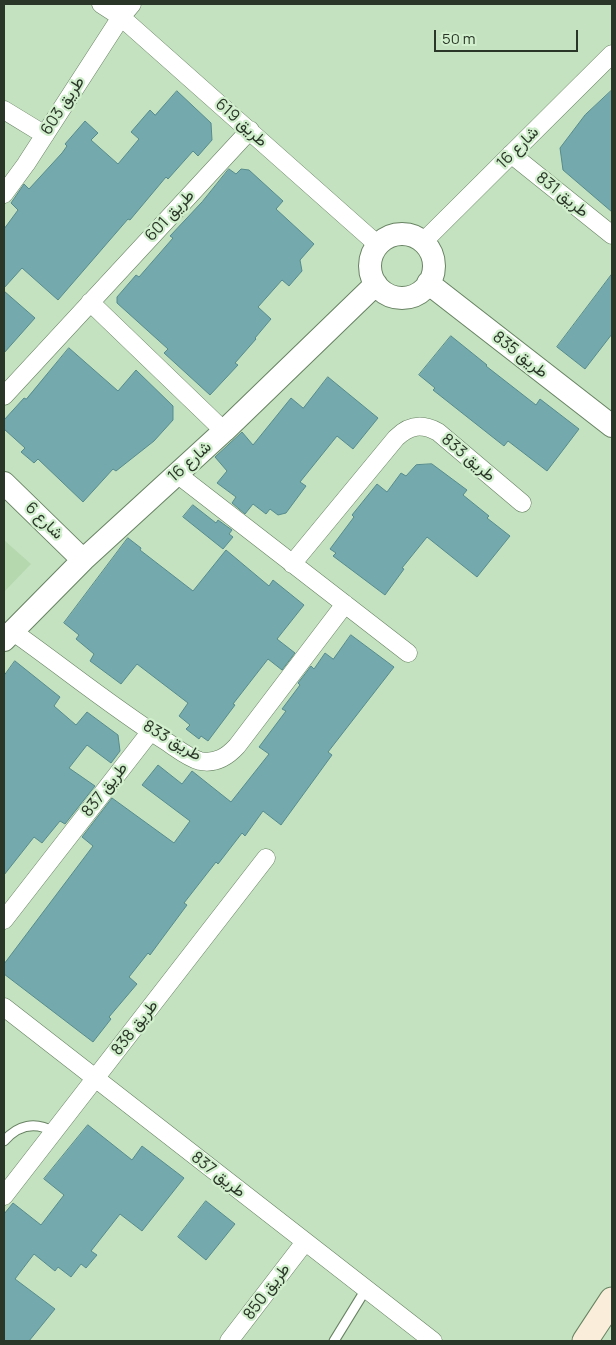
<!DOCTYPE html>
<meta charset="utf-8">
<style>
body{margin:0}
#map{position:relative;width:616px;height:1345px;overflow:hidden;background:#c4e2bf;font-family:Manrope,sans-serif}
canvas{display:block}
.frame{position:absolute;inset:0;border:5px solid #2a3628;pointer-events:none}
.scale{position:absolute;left:434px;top:30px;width:144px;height:22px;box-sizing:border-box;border:2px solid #2a3628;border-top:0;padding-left:6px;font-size:15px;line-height:18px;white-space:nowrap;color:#2a3628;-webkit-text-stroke:4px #d1efcc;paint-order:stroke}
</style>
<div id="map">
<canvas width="616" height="1345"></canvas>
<div class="frame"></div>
<div class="scale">50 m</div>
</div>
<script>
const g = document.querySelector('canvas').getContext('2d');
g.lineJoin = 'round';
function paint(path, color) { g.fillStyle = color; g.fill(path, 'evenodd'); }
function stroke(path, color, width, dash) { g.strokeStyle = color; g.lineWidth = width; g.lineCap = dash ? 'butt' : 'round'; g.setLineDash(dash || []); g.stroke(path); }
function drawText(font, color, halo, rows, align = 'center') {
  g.font = font + ' Manrope,Vazirmatn,sans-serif'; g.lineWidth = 4.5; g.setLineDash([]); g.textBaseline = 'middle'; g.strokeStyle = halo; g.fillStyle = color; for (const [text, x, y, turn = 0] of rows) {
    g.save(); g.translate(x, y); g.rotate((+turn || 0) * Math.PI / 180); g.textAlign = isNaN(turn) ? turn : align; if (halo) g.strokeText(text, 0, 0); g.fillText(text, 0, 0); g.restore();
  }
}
paint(new Path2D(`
 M 4,540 L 31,564 L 4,592 Z`), '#b5d8af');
const building = new Path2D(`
 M 612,90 L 612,212 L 563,170 L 560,148 L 585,115 Z
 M 177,91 L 211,123 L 212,140 L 198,156 L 193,151 L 168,179 L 166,177 L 130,220 L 128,219 L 58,300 L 22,268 L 4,288 L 4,229 L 18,210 L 11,203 L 24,184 L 29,189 L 62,153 L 67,146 L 65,144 L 85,121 L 98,133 L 91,140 L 118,164 L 139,139 L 131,132 L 150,110 L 155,115 Z
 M 229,169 L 236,174 L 241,169 L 249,170 L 283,201 L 276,209 L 314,244 L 300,260 L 302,271 L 289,286 L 282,280 L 258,307 L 271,319 L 255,338 L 256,339 L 235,363 L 238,365 L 210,395 L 164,353 L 168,349 L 117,303 L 117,297 L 136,275 L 139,277 L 173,238 L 170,236 L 202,202 Z
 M 612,274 L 612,334 L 585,369 L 557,347 Z
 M 4,291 L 35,318 L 4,353 Z
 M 451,336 L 487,365 L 486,366 L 536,405 L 540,399 L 579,429 L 547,471 L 508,441 L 504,446 L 490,435 L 433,390 L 435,388 L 419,375 Z
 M 69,348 L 118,391 L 136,370 L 173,406 L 173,420 L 154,441 L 116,471 L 113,469 L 83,502 L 38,459 L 34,463 L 21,452 L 25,448 L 4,429 L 4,420 L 24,398 L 26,399 Z
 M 328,377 L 378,418 L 353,449 L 337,436 L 300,482 L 306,486 L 286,513 L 278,515 L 270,509 L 266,514 L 253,504 L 245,514 L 232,503 L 236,497 L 217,483 L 227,471 L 215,457 L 242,432 L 253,445 L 291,398 L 303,408 Z
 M 432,464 L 467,490 L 463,495 L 489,516 L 487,518 L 510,536 L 477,577 L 427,537 L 402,568 L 404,569 L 385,595 L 333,556 L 336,553 L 330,549 L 354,517 L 352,515 L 377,484 L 387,492 L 401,473 L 406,476 L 416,465 Z
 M 193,505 L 216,523 L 218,520 L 232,530 L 229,534 L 233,537 L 223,549 L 183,517 Z
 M 128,538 L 141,548 L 140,550 L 193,591 L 226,550 L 269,586 L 273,580 L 304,605 L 277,639 L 295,653 L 282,670 L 268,659 L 233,704 L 235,705 L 208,741 L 201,736 L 199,739 L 186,729 L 190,725 L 179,716 L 188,703 L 137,664 L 121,684 L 90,661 L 94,654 L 76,639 L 79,635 L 64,623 Z
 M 351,635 L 394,667 L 328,752 L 332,755 L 281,825 L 263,811 L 245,836 L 242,833 L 218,864 L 216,862 L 184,903 L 187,905 L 161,940 L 150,955 L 148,953 L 129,977 L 137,984 L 109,1017 L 111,1019 L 93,1042 L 4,974 L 4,964 L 93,846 L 82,837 L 112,798 L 174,843 L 190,821 L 142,785 L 158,765 L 182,784 L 192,771 L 231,802 L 269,754 L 259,747 L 286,711 L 282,709 L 300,685 L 298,683 L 311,666 L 314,669 L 325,653 L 333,659 Z
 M 15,661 L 60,697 L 54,706 L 76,725 L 87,712 L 118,735 L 120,751 L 111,763 L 87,745 L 69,768 L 95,786 L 65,824 L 60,821 L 42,843 L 34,837 L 4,875 L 4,676 Z
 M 88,1125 L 132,1160 L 142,1146 L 184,1178 L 142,1231 L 120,1214 L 91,1251 L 97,1255 L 86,1268 L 81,1264 L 71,1277 L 58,1267 L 55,1271 L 34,1254 L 15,1279 L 55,1309 L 29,1341 L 4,1341 L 4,1214 L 13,1203 L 41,1225 L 64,1195 L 44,1179 Z
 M 206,1201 L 235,1224 L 206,1260 L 178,1237 Z`);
paint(building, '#74a9ad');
stroke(building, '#568b8e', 1);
const service = new Path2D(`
 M 4,1141 C 18,1125 35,1121 54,1132
 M 334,1341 L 366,1289`);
const minor = new Path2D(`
 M 101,4 L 121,17 L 378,245
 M 4,110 L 45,135
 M 511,154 L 612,235
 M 4,194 L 26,164 L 121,17 L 132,4
 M 423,242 L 612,54
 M 90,302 L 224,431
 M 4,396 L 250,130
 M 177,474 L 408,653
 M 292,564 L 396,438 C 409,425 422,423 438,432 L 522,503
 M 12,631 C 63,667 112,707 164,740 C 175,747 188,758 200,761 C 216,764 227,757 237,746 L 345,604
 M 4,920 L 151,731
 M 4,1007 L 433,1341
 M 4,1196 L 266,858
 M 229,1341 L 305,1242`);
const tertiary = new Path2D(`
 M370 266a32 32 0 1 1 64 0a32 32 0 1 1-64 0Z
 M 428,283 L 612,426
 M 4,483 L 83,560
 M 4,640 L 83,560 L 224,431 L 376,284`);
const secondary = new Path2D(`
 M 585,1341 L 612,1300`);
stroke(service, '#678262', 11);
stroke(minor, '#678262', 19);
stroke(tertiary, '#678262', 24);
stroke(secondary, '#678262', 27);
stroke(service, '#fff', 9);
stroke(minor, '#fff', 18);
stroke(tertiary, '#fff', 22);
stroke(secondary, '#faeeda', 25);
drawText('16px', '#2a3628', '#d1efcc', [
 ["طريق 603",63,106,-57],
 ["طريق 619",241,123,42],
 ["شارع 16",518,148,-45],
 ["طريق 831",562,195,39],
 ["طريق 601",170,216,-47],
 ["طريق 835",520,355,38],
 ["طريق 833",468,458,40],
 ["شارع 16",190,462,-42],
 ["شارع 6",44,521,44],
 ["طريق 833",172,741,30],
 ["طريق 837",105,790,-52],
 ["طريق 838",135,1028,-52],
 ["طريق 837",218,1175,38],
 ["طريق 850",267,1292,-53]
]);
</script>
